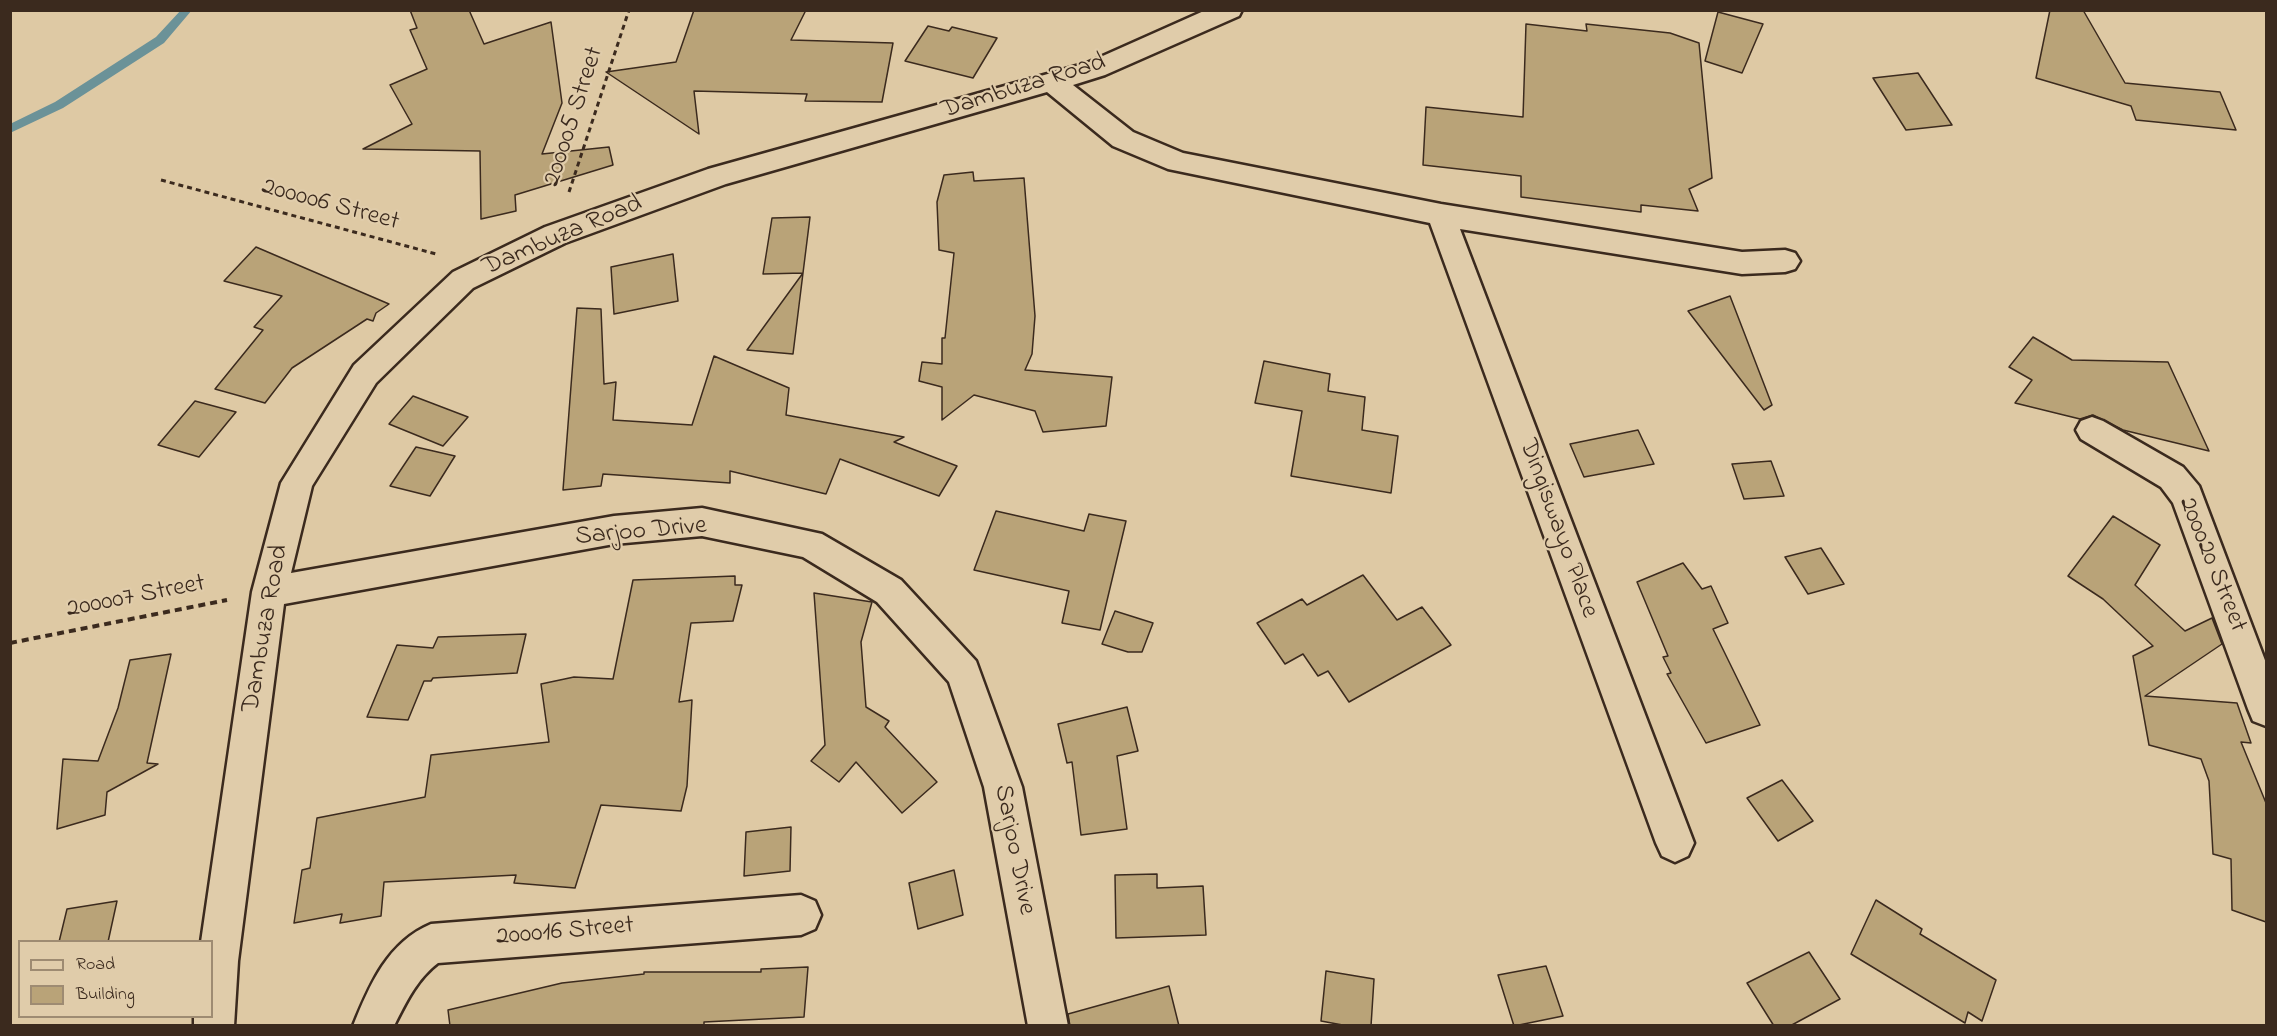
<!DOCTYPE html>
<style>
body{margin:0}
#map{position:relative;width:2277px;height:1036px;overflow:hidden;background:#dec9a4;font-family:"Indie Flower",sans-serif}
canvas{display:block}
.frame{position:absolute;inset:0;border:12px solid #3b2a1e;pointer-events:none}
.legend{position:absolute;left:18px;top:940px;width:195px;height:78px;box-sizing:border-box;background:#e0ccaa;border:2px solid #9e8b72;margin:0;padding:8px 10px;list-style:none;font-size:18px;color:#3b2a1e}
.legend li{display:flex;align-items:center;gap:12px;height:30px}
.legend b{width:30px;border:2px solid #9e8b72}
</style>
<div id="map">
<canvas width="2277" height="1036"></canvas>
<div class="frame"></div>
<ul class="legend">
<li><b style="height:8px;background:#e0ccaa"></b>Road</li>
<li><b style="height:16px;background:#b9a378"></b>Building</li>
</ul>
</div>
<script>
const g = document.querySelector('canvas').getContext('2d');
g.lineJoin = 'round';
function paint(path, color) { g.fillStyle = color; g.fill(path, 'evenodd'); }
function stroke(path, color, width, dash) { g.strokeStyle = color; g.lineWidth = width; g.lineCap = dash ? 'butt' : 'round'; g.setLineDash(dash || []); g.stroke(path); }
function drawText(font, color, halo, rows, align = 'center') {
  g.font = font + ' "Indie Flower",sans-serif'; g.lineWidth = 4.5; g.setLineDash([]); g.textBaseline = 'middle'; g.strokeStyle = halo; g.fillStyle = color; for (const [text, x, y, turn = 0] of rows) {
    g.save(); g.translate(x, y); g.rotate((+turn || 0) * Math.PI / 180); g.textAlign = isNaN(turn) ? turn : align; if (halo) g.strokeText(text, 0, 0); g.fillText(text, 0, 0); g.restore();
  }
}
paint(new Path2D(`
 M 181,10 L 192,10 L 164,43 L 63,108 L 10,133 L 10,124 L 55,102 L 156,37 Z`), '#6b9298');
const building = new Path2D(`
 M 410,10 L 469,10 L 484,44 L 551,22 L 562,103 L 542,154 L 609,147 L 613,165 L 515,195 L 516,211 L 481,219 L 480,151 L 363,149 L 412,124 L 390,85 L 427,69 L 410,30 L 417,28 Z
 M 694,10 L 806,10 L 791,40 L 893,43 L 882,102 L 805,101 L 807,94 L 694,91 L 699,134 L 606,72 L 676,62 Z
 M 2050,10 L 2083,10 L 2125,83 L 2220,92 L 2236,130 L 2136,120 L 2131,106 L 2036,78 Z
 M 1718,12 L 1763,24 L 1742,73 L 1705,61 Z
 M 1526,24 L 1587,31 L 1586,24 L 1670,33 L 1699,43 L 1712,178 L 1689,189 L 1698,211 L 1641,205 L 1641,212 L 1521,197 L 1521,176 L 1423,165 L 1426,107 L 1523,117 Z
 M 928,26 L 949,31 L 952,27 L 997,38 L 973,78 L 905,61 Z
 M 1918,73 L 1952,125 L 1906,130 L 1873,78 Z
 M 973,172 L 974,181 L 1024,178 L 1035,316 L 1032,354 L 1025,370 L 1112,377 L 1106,426 L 1043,432 L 1035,411 L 974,395 L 942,420 L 942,387 L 919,381 L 922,362 L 942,364 L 942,338 L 945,338 L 954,253 L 939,250 L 937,202 L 944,175 Z
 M 810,217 L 803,273 L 763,274 L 772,218 Z
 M 256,247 L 389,304 L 376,313 L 373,321 L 367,319 L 292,368 L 265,403 L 215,389 L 263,330 L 254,327 L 282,296 L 224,281 Z
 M 673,254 L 678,301 L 614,314 L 611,267 Z
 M 803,273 L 793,354 L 747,350 Z
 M 1730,296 L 1772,405 L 1764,410 L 1688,311 Z
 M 577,308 L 601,309 L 604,384 L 616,382 L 613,420 L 692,425 L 714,356 L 789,388 L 786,415 L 904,437 L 894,442 L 957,466 L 939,496 L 840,459 L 826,494 L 730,471 L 730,483 L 603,474 L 601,486 L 563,490 Z
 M 2033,337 L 2072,360 L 2168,362 L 2209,451 L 2123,430 L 2093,415 L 2080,419 L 2015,403 L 2032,380 L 2009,367 Z
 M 1264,361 L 1330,374 L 1328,391 L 1365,397 L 1362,430 L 1398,436 L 1391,493 L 1291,476 L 1302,411 L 1255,403 Z
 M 413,396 L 468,417 L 443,446 L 389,424 Z
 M 195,401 L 236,412 L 199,457 L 158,445 Z
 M 1638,430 L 1654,464 L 1584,477 L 1570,444 Z
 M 416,447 L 455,456 L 430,496 L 390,486 Z
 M 1771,461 L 1784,496 L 1744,499 L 1732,464 Z
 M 996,511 L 1084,531 L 1089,514 L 1126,521 L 1100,630 L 1062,623 L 1069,591 L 974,570 Z
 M 2113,516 L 2160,545 L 2135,585 L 2185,631 L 2212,618 L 2222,644 L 2145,696 L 2237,703 L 2251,743 L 2241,742 L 2266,803 L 2266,922 L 2232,910 L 2231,859 L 2213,854 L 2209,781 L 2201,759 L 2149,745 L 2133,656 L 2153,646 L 2103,599 L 2068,576 Z
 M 1821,548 L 1844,584 L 1808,594 L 1785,557 Z
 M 1683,563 L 1702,589 L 1711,586 L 1728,623 L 1713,629 L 1760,725 L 1706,743 L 1667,674 L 1671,673 L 1663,657 L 1668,656 L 1637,582 Z
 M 1363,575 L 1397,620 L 1422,607 L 1451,645 L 1349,702 L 1328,671 L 1318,676 L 1303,654 L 1285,664 L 1257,623 L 1302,599 L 1307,605 Z
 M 735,576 L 735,585 L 742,585 L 733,621 L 691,623 L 679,702 L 692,700 L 687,786 L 681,811 L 601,805 L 575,888 L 514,883 L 516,875 L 384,882 L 381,916 L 340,923 L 342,914 L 294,923 L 302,870 L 310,868 L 317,818 L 425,797 L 431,755 L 549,742 L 541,684 L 574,677 L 613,679 L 633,580 Z
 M 814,593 L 872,602 L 861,642 L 866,707 L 889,721 L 885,727 L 937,782 L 902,813 L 856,762 L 839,782 L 811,761 L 825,745 Z
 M 1115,611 L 1153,623 L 1142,652 L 1128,652 L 1102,644 Z
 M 526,634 L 517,673 L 433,678 L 431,681 L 424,681 L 408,720 L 367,717 L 397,645 L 433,648 L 438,637 Z
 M 171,654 L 147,763 L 158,764 L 107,792 L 105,815 L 57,829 L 63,759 L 98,761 L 118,708 L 130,660 Z
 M 1127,707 L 1138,751 L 1117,756 L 1127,829 L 1081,835 L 1072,762 L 1067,763 L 1058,724 Z
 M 1782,780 L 1813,821 L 1778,841 L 1747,798 Z
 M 791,827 L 790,871 L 744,876 L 746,832 Z
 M 954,870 L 963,915 L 918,929 L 909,883 Z
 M 1157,874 L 1157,888 L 1203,886 L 1206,935 L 1116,938 L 1115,875 Z
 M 1876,900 L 1922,929 L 1920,934 L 1996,980 L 1982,1021 L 1968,1012 L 1965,1023 L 1851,954 Z
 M 117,901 L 108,942 L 59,942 L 67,909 Z
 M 1809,952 L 1840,999 L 1790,1026 L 1774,1026 L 1747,983 Z
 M 1546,966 L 1563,1016 L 1514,1026 L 1498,975 Z
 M 808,967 L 804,1017 L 704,1022 L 704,1026 L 450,1026 L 448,1010 L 562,983 L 644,974 L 644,972 L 761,972 L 761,969 Z
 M 1326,971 L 1374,979 L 1371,1026 L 1348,1026 L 1321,1021 Z
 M 1169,986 L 1179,1026 L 1070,1026 L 1068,1014 Z`);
paint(building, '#b9a378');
stroke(building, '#3b2a1e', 1.5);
const minor = new Path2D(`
 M 1206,10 L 1242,10 L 1239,16 L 1105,75 L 1073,85 L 1133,132 L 1183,153 L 1441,204 L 1742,252 L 1785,250 L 1795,253 L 1800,261 L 1795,269 L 1785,272 L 1742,274 L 1460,229 L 1694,843 L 1688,856 L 1675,862 L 1662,856 L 1656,843 L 1430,223 L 1168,169 L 1113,146 L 1047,92 L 726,184 L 565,243 L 473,288 L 376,383 L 312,486 L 291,573 L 614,516 L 702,508 L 822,534 L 901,580 L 976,661 L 1022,787 L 1068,1026 L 1028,1026 L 984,787 L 949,682 L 877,602 L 803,557 L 702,536 L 614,544 L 284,604 L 238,961 L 234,1026 L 194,1026 L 194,1016 L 212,1016 L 212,942 L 201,942 L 252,592 L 281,483 L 354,365 L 453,272 L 545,227 L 708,169 L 1087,63 Z
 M 2092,417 L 2103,421 L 2183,467 L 2199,486 L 2266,663 L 2266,726 L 2253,721 L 2248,709 L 2173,503 L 2161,487 L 2081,439 L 2076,430 L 2081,421 Z
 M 801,895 L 815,901 L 821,915 L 815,929 L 801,935 L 438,963 C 417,979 406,1002 394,1026 L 353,1026 C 370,984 388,942 431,924 Z`);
stroke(minor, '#3b2a1e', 5);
stroke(new Path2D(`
 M 161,180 L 436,254
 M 569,192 L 629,10`), '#3b2a1e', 3, [5, 4]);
stroke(new Path2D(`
 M 10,643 L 227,600`), '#3b2a1e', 4, [7, 5]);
paint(minor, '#e0ccaa');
drawText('26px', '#3b2a1e', '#e0ccaa', [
 ["Dambuza Road",1024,88,-17],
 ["200005 Street",575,117,-72],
 ["200006 Street",330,206,15],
 ["Dambuza Road",563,237,-23],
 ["Dingiswayo Place",1557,529,70],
 ["Sarjoo Drive",641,533,-5],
 ["200020 Street",2211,565,68],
 ["200007 Street",136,598,-11],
 ["Dambuza Road",267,629,-80],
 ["Sarjoo Drive",1013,850,79],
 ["200016 Street",565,933,-5]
]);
</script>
